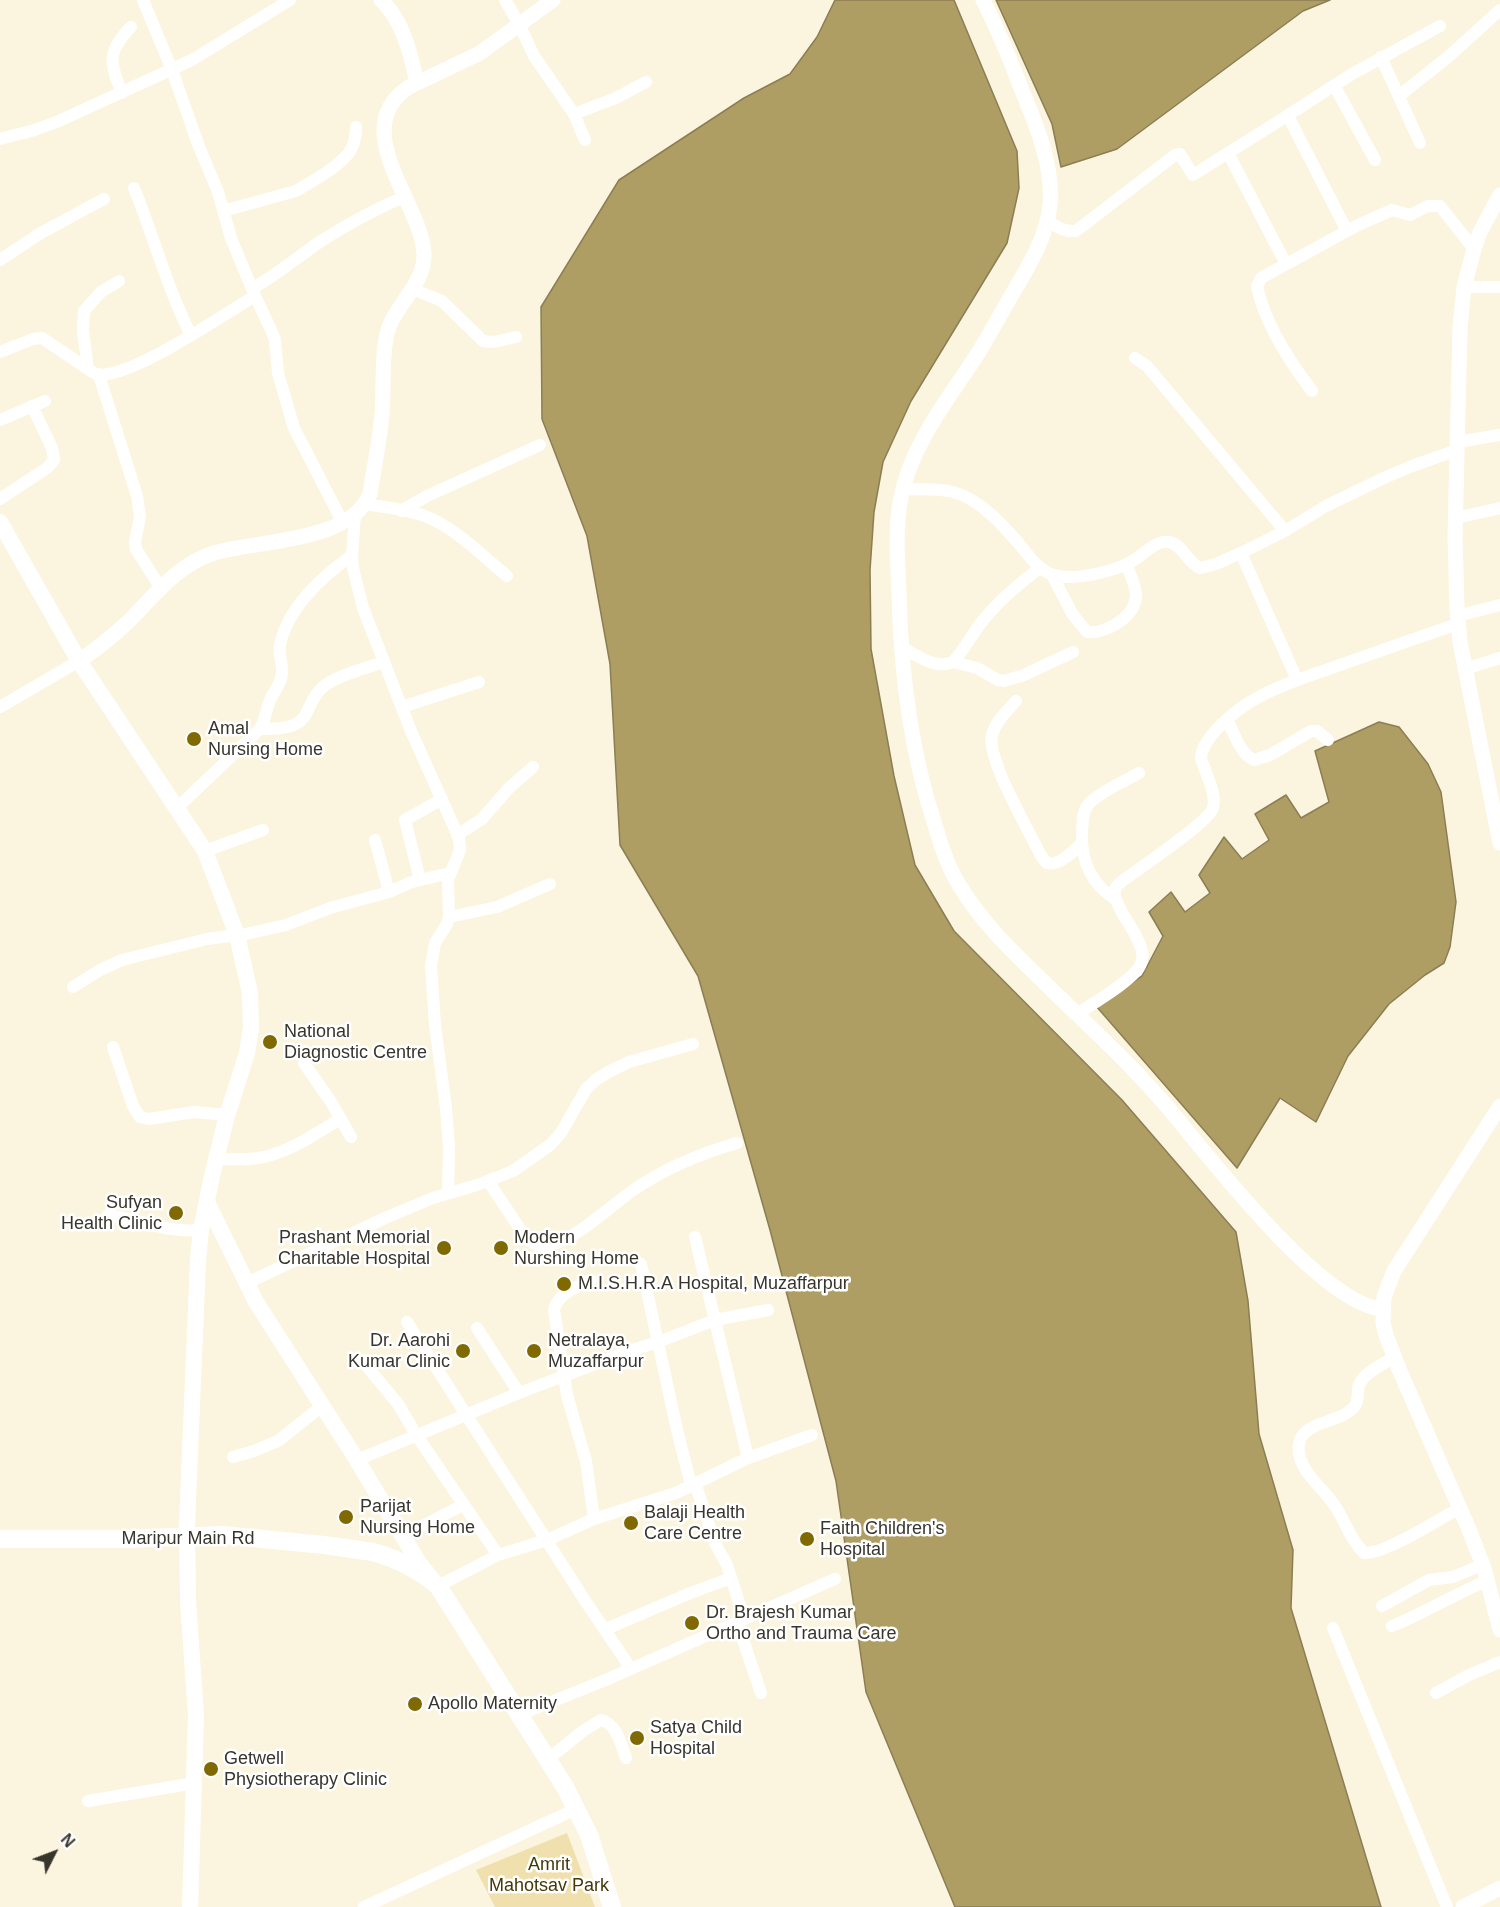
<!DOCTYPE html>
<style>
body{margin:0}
#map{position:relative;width:1500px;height:1907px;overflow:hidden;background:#fbf5df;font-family:Helvetica,sans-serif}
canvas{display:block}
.north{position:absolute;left:24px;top:1823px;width:60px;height:60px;-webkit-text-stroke:4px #fff;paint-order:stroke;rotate:48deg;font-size:16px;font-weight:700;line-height:24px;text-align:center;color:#38352d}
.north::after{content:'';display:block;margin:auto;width:21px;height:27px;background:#38352d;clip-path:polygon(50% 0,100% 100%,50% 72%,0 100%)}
</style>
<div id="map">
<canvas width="1500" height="1907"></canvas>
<div class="north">N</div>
</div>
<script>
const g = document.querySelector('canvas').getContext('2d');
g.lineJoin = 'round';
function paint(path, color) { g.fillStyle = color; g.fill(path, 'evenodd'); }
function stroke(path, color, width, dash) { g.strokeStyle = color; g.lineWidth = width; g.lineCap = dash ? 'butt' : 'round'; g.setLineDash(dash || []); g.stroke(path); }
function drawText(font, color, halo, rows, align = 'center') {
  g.font = font + ' Helvetica,sans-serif'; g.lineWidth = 5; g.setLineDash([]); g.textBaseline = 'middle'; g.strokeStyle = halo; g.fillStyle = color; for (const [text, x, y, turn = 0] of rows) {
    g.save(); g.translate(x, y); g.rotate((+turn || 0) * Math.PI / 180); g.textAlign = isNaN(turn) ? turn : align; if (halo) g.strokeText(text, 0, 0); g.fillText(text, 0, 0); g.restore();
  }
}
paint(new Path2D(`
 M 567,1833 L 595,1907 L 495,1907 L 476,1870 Z`), '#f0e0ae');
const water = new Path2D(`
 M 835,0 L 954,0 L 1017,151 L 1019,188 L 1007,243 L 911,401 L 883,462 L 874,512 L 870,570 L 871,649 L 894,776 L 915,865 L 954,931 L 1122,1100 L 1236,1232 L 1248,1301 L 1259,1434 L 1293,1550 L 1291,1608 L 1381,1907 L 955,1907 L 866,1692 L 836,1481 L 770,1230 L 698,976 L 620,845 L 610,664 L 587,536 L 542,419 L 541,307 L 619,180 L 744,98 L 790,74 L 817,37 Z
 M 996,0 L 1330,0 L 1303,11 L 1117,149 L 1061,167 L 1052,124 Z
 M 1379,722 L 1399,727 L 1428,764 L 1441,792 L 1456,902 L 1450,947 L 1444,963 L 1425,975 L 1389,1004 L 1348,1056 L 1316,1122 L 1280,1098 L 1237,1168 L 1096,1006 L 1142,976 L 1163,936 L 1149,912 L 1171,892 L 1185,912 L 1210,893 L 1199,875 L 1224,837 L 1242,859 L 1269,840 L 1255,814 L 1286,795 L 1301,818 L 1329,802 L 1315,751 Z`);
paint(water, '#af9e64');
stroke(water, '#8b7e54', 1.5);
stroke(new Path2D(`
 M 143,0 L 172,70 L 198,144 L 218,192 L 231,238 L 255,296 L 272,332 L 275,340 L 278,373 L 294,428 L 343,523
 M 505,0 L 519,24 L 534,56 L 574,114 L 585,140
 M 1381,57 L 1420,143
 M 1334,85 L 1375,160
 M 122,93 C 109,62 107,52 131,27
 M 1399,96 L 1448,57 L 1500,10
 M 574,114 L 616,98 L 646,82
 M 1288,116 L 1347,231
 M 0,139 L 35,130 L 59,121 L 192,60 L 290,0
 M 1228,153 L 1286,264
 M 134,188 C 154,237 167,288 191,335
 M 223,211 L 296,191 C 313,181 334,170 348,154 C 354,147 356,137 356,127
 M 1047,220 C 1057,227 1063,232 1076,231 L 1175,155 L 1180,154 L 1193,175 L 1279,121 L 1352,74 L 1440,26
 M 0,260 L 41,233 L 104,199
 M 1464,287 L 1500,287
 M 252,289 C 276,275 298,257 321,241 C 348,224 375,209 404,197
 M 412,289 L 442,301 L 483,341 L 494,342 L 516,337
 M 0,352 L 33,339 L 42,338 L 94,373 C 121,386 227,312 255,296
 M 1135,358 L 1147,366 L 1285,531
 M 88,369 L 83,331 L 84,311 L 101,292 L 119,281
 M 99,375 L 137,496 L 140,517 L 135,542 L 136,549 L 160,587
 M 1312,391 C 1290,362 1264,322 1257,286 L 1261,278 L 1358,225 L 1392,210 L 1410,215 L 1428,206 L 1440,206 L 1474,249
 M 0,420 L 45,401
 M 1457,442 L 1500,435
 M 903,489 C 919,490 937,488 953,492 C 980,499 1003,525 1020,545 C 1030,557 1039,571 1054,575 C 1074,581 1111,572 1129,563 C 1142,557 1154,540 1169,542 C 1182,544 1187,562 1200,568 L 1216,564 L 1243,552 L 1285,531 L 1326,506 L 1386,477 L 1412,466 L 1457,450
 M 0,499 L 47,468 L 54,460 L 52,448 L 32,406
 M 366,504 C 387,508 415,510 434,520 C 460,533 484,557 507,576
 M 401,511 L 427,496 L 540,445
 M 355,515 L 352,555 L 353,568 L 363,608 L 411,731 L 459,838 L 460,850 L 448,880 L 449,917 L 447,924 L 435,943 L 431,966 L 435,1025 L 446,1108 L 449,1147 L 448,1193
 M 1456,518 L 1500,508
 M 1241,553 L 1297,680
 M 1052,575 L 1073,615 L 1087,632 C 1106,634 1135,617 1136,596 C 1136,585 1130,574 1126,564
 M 1457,616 L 1500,605
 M 900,646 C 916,655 935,670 953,662 C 964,650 971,636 981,623 C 998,601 1017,585 1040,568
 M 953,662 L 977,668 L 998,680 L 1004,681 L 1024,675 L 1073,652
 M 1465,669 L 1500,658
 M 1016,701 C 1007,711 996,721 992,735 C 986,759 1030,832 1041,856 L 1047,863 C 1060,866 1073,851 1082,843
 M 0,707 L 79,661
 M 402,707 L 479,682
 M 1227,719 C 1234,733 1240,754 1254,760 L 1270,755 L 1311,731 L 1317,731 L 1328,740
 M 260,729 C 275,729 298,730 306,714 C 312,702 316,691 327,684 C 343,673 365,669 383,662
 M 177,808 L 260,729 C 266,719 266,708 271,698 C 275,690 282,682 282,673 C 283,663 278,655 280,645 C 288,607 322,577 352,555
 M 457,835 L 482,819 L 509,788 L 533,767
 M 375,840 L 389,892
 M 205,851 L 263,830
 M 420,880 L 405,820 L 442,799
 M 1115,899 C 1090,883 1081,861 1082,832 C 1083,823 1082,812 1088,805 C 1096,794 1127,780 1139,773
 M 449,917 L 497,907 L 550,884
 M 73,987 L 100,970 L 122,960 L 207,939 L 246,934 L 286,925 L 330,908 L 389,892 L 412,882 L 450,873
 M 1077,1014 C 1092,1004 1132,981 1140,966 C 1146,955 1140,944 1135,934 C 1128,921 1117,908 1114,893 L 1116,887 L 1121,882 C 1137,870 1209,822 1213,808 C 1217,793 1205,773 1201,758 C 1202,737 1237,709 1255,699 C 1282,684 1312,675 1340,665 C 1380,651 1419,637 1458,624
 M 113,1047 L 133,1106 L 140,1117 L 149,1119 L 194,1112 L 228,1115
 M 304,1063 L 331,1102 L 351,1137
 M 216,1159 C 233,1159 251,1161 268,1156 C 294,1149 317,1133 340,1119
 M 488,1181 L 526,1238 C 534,1245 541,1248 551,1245 C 581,1235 607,1209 632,1191 C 665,1168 699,1154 737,1143
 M 108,1215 C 142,1220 166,1233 201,1230
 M 695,1237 L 748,1458
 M 641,1264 L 677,1430 L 691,1485
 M 591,1280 C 576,1288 558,1293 554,1310 L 567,1395 L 586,1461 L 594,1519
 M 247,1283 L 385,1218 L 433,1198 L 477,1185 L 513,1171 L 550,1145 L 561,1133 L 586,1089 L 597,1079 L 612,1070 L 629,1062 L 693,1044
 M 407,1322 L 584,1599 L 631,1669
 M 477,1328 L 519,1393
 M 1394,1357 C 1384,1364 1363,1373 1359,1385 C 1356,1393 1360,1401 1354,1407 C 1341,1422 1314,1420 1302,1436 C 1298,1442 1298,1452 1300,1458 C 1306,1477 1325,1490 1335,1506 C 1345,1521 1351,1541 1364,1553 C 1384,1555 1439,1519 1460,1508
 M 365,1364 L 398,1404 L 417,1436 L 498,1555
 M 233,1457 L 254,1451 L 278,1441 L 322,1406
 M 357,1460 L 519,1393 L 635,1349 L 658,1342 L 715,1320 L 768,1310
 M 695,1483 L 715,1543 L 727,1565 L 744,1618
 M 403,1536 L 463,1505
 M 438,1586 L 498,1555 L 547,1540 L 594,1519 L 676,1493 L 748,1458 L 812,1435
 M 1382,1606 L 1429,1580 L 1453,1577 L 1482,1565
 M 737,1622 L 761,1693
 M 1392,1626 C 1425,1613 1454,1594 1487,1581
 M 1333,1628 L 1447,1907
 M 606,1629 L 688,1594 L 731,1578
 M 1436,1693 L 1469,1675 L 1500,1662
 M 519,1715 L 608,1679 L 835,1579
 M 547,1760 L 583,1731 L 601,1720 C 617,1724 621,1744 626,1758
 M 88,1801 L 195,1783
 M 364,1907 L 576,1809`), '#fff', 12);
stroke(new Path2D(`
 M 381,0 C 403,20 411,55 417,83
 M 983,0 C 998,30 1011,61 1023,93 C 1038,129 1053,166 1050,205 C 1047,236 1030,264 1014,291 C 1001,313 989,336 975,358 C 958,384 939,409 924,437 C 913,457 904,479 900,502 C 895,533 898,564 899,595 C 901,674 910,750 935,825 C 941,845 947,865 958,883 C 982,924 1016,955 1050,988 C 1091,1028 1133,1066 1170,1110 C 1210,1158 1322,1305 1383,1309
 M 1500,195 L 1480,232 L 1474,249 L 1464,287 L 1460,328 L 1455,537 L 1457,608 L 1460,642 L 1500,843
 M 79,661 C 97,649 113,636 129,621 C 155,595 177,565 214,553 C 258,540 350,543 370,494 C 374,467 380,440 382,413 C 384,388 381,350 389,327 C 399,302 425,282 424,254 C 422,203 346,129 409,87 L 480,53 L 553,0
 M 1500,1106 L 1394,1271 L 1384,1297 L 1383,1323 L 1386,1335 L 1399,1369 L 1468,1527 L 1484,1568 L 1500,1630
 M 1463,1907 L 1500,1888`), '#fff', 15);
stroke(new Path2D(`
 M 0,522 L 79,661 L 205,851 L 237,935 L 250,993 L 251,1028 L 247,1053 L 226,1119 L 212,1176 L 201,1230 L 198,1260 L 187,1524 L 188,1601 L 196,1716 L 190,1907
 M 207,1202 L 256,1302 L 357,1460 L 419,1563 L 432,1579`), '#fff', 16);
stroke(new Path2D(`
 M 0,1539 L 127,1539 L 223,1535 L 324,1545 L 373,1552 C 398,1559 418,1569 438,1586 L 565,1787 L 589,1835 L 612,1907`), '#fff', 18);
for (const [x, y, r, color] of [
 [194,739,8,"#816902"],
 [270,1042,8,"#816902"],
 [176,1213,8,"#816902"],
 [444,1248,8,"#816902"],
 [501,1248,8,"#816902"],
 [564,1284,8,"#816902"],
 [463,1351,8,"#816902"],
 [534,1351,8,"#816902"],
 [346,1517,8,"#816902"],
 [631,1523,8,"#816902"],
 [807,1539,8,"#816902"],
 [692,1623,8,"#816902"],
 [415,1704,8,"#816902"],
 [637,1738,8,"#816902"],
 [211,1769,8,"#816902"]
]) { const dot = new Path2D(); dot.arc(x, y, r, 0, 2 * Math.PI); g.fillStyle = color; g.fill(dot); stroke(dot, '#fff', 2); }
drawText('18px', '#38352d', '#fff', [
 ["Amal",208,729],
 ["Nursing Home",208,750],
 ["National",284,1032],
 ["Diagnostic Centre",284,1053],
 ["Sufyan",162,1203,"right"],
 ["Health Clinic",162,1224,"right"],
 ["Prashant Memorial",430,1238,"right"],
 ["Charitable Hospital",430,1259,"right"],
 ["Modern",514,1238],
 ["Nurshing Home",514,1259],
 ["M.I.S.H.R.A Hospital, Muzaffarpur",578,1284],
 ["Dr. Aarohi",450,1341,"right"],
 ["Kumar Clinic",450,1362,"right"],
 ["Netralaya,",548,1341],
 ["Muzaffarpur",548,1362],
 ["Parijat",360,1507],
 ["Nursing Home",360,1528],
 ["Balaji Health",644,1513],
 ["Care Centre",644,1534],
 ["Faith Children's",820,1529],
 ["Hospital",820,1550],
 ["Dr. Brajesh Kumar",706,1613],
 ["Ortho and Trauma Care",706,1634],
 ["Apollo Maternity",428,1704],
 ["Satya Child",650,1728],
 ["Hospital",650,1749],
 ["Getwell",224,1759],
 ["Physiotherapy Clinic",224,1780]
], 'left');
drawText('18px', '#38352d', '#fff', [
 ["Maripur Main Rd",188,1539]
]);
drawText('18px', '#453807', '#fff', [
 ["Amrit",549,1865],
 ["Mahotsav Park",549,1886]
]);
</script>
